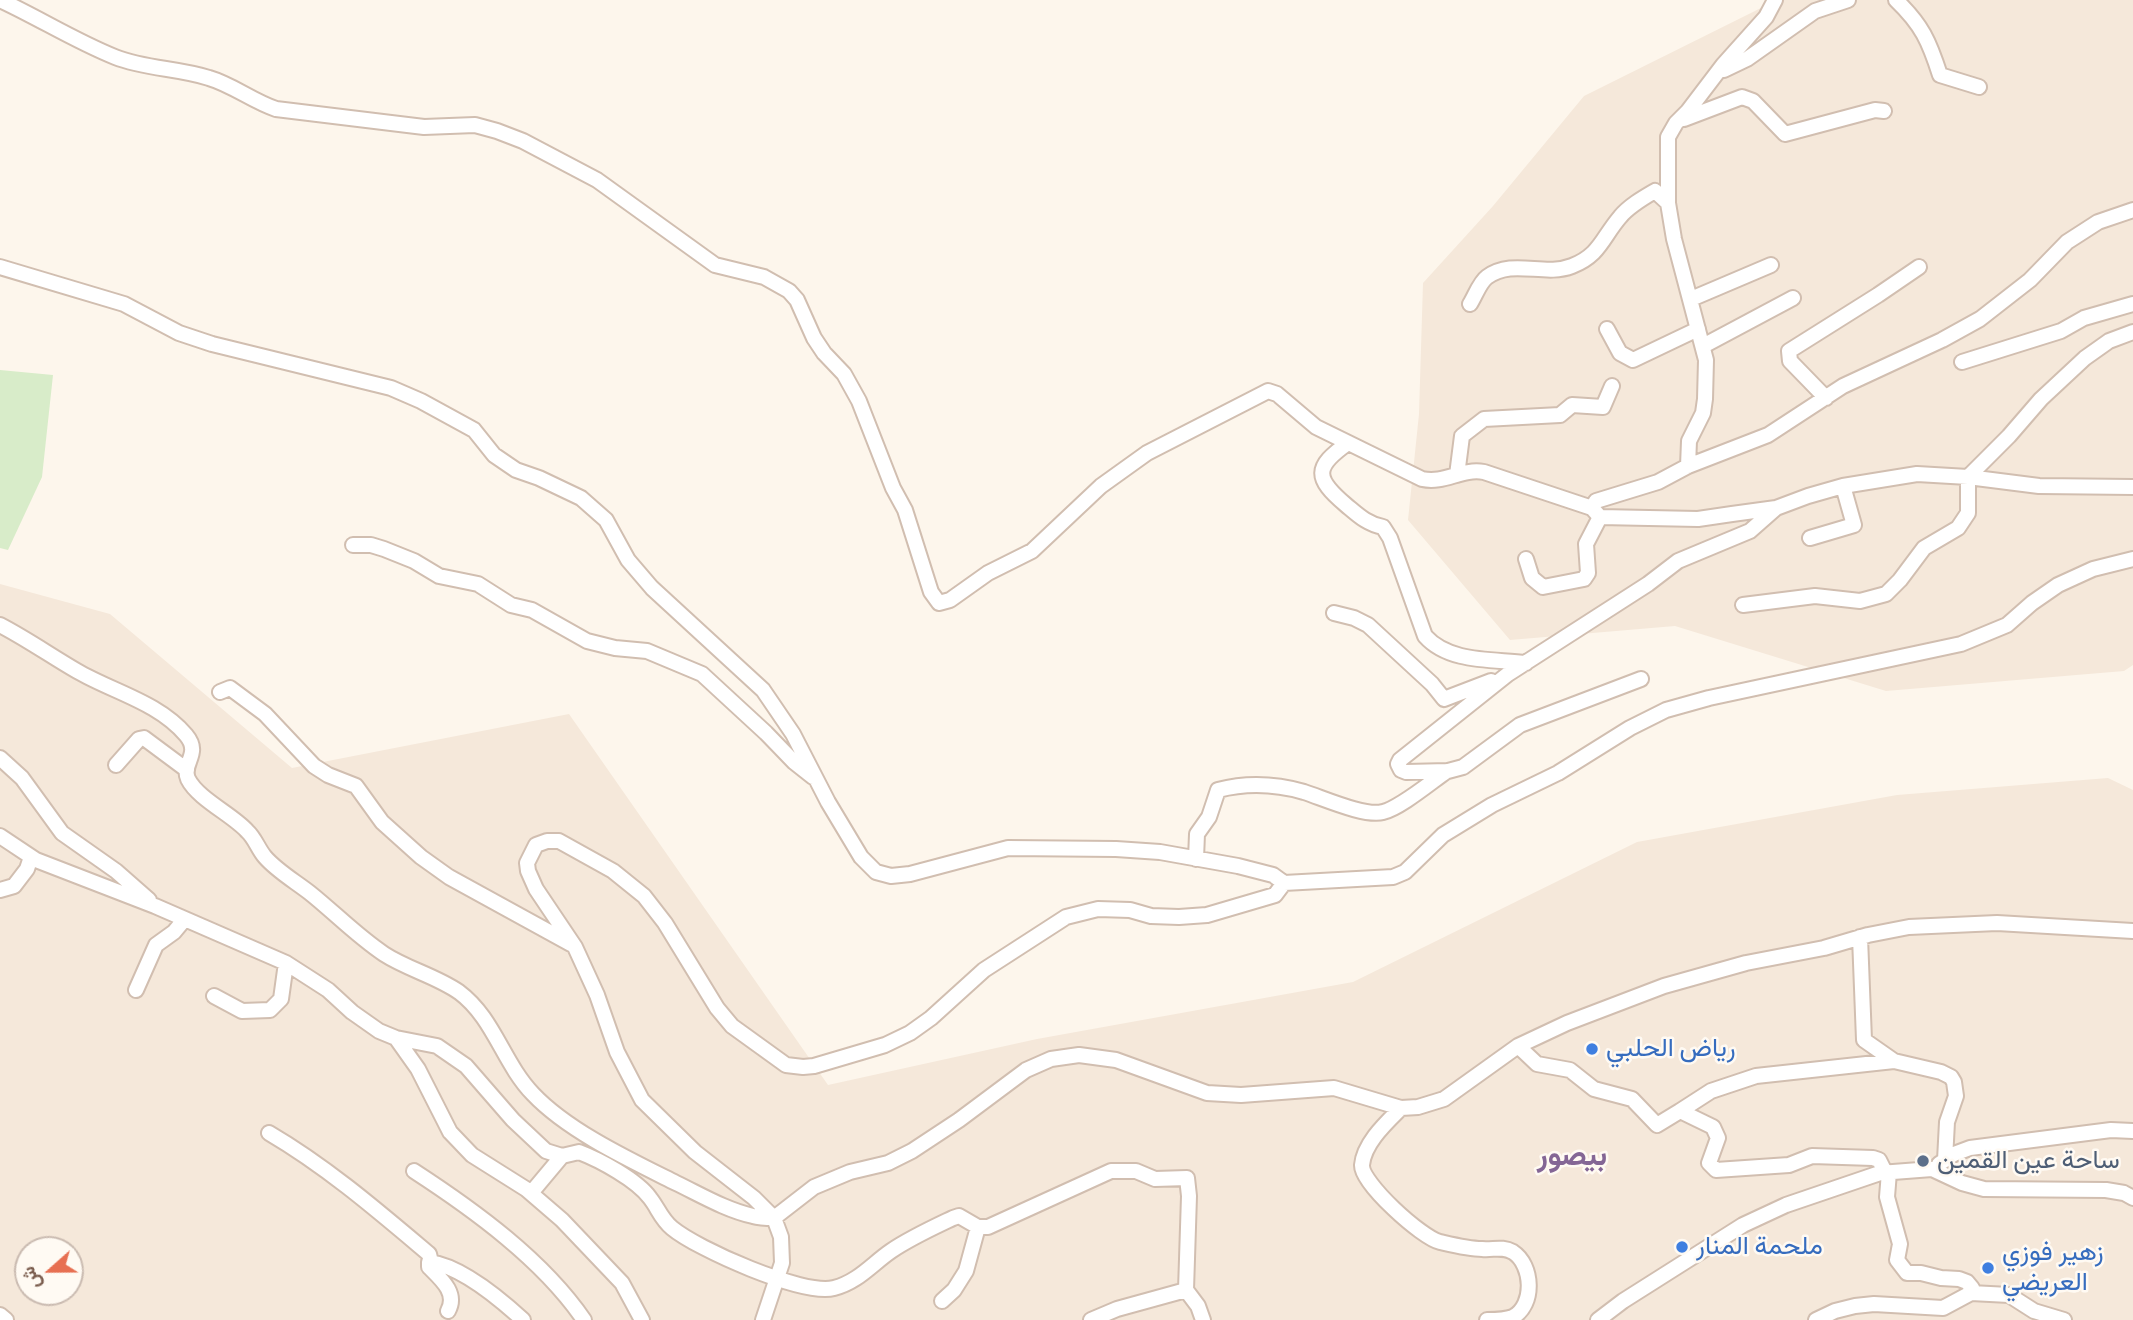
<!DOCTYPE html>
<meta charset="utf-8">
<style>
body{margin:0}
#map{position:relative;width:2133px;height:1320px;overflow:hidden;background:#fdf6ec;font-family:Signika,Vazirmatn,sans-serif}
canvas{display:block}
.north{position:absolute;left:14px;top:1236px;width:70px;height:70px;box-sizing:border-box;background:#fffaf3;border:2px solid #cabbb1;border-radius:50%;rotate:249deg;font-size:19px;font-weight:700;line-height:28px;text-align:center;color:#7a5c4d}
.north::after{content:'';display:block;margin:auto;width:24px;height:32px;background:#e76f51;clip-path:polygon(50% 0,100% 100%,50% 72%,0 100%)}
</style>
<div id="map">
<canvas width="2133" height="1320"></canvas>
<div class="north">ش</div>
</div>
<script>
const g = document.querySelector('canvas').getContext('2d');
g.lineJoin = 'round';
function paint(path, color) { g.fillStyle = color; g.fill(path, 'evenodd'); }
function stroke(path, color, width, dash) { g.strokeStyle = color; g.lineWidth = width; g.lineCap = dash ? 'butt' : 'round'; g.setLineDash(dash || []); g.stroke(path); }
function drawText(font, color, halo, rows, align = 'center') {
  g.font = font + ' Signika,Vazirmatn,sans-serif'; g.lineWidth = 5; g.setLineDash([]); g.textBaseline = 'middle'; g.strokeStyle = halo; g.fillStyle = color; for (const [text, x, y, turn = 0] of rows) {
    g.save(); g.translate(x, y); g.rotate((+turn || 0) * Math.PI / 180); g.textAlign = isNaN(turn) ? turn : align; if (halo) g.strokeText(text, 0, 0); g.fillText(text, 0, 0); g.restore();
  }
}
paint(new Path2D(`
 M 1777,0 L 2133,0 L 2133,665 L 2124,671 L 1886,691 L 1675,626 L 1510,640 L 1408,520 L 1419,414 L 1423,283 L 1493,206 L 1584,96 Z
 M 0,584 L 110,614 L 292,768 L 569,714 L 828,1085 L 1037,1039 L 1353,982 L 1637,842 L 1897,795 L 2108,778 L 2133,790 L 2133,1320 L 0,1320 ZM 28,1250 L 70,1250 L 70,1292 L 28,1292 Z`), '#f5e8da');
paint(new Path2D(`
 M 0,370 L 53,375 L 42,477 L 8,550 L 0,548 Z`), '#d8ecc9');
const minor = new Path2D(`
 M 0,0 C 39,18 75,41 115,57 C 145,69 178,68 209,78 C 233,85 252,101 276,109 L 424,127 L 475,125 L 497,131 L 523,141 L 597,180 L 715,265 L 764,277 L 789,291 L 797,300 L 814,338 L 824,353 L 844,374 L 859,401 L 893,488 L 905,510 L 931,592 L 939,603 L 950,600 L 988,573 L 1032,551 L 1101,486 L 1147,453 L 1268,391 L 1277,394 L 1316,427 L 1422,479 C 1445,484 1461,468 1484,472 L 1592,508
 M 1896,0 C 1922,25 1929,41 1940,75 L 1979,87
 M 1724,70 L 1747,59 L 1815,11 L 1848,0
 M 1684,119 L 1742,97 L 1753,101 L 1785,134 L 1875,110 L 1884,111
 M 2133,210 L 2098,222 L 2067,242 L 2030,280 L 1980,319 L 1942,340 L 1843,386 L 1768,435 L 1688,466 L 1658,482 L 1596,501 L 1592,508 L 1600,517 L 1698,519 L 1732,514 L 1776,508 L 1808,496 L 1843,486 L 1917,474 L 1968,477 L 2039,486 L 2133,487
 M 0,267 L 124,304 L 179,333 L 212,344 L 391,388 L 421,401 L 474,430 L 494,455 L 516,470 L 539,478 L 581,498 L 606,520 L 628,560 L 652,588 L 763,690 L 793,734 L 828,802 L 861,857 L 876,872 L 891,876 L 910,874 L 1008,848 L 1116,849 L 1160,852 L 1238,866 L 1273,875 L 1284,883
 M 1691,299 L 1771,265
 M 1470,304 C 1475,296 1480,282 1487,277 C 1513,258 1544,277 1572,266 C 1600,255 1602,238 1620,217 C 1629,206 1643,198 1655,191 L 1668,203
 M 1607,329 L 1620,353 L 1633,360 L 1698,329
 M 1703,346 L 1793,298
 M 1962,362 L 2061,331 L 2084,318 L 2133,304
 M 1826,398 L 1790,361 L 1789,351 L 1878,295 L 1919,267
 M 1348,443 C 1314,467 1314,478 1346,505 C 1358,515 1367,524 1383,527 L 1390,538 L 1425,636 C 1449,663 1492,659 1526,663
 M 1688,466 L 1689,441 L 1703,413 L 1705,399 L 1706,360 L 1674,239 L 1668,203 L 1668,137 L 1676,123 L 1688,111 L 1723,65 L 1766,17 L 1775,0
 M 1457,475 L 1462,436 L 1484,419 L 1560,415 L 1572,405 L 1603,407 L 1612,386
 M 1810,538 L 1854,525 L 1843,486
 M 353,545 L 371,545 L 384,549 L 414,561 L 439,576 L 478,584 L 511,605 L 532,610 L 587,641 L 615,648 L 647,651 L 702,674 L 766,733 L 794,762 L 813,777
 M 1526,559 L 1532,578 L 1543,587 L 1584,579 L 1588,573 L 1586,544 L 1600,517
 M 1743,605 L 1815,596 L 1860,601 L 1886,594 L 1900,580 L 1924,548 L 1958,528 L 1968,513 L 1968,477 L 2009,436 L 2041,399 L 2085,358 L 2109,341 L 2133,332
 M 1334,613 L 1354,618 L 1368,625 L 1432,684 L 1444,699 L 1491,681
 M 0,625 C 27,639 51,656 77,671 C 113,692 158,702 186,735 C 202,754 181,763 188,779 C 198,799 233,815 247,831 C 255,838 258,849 265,857 C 277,871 296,882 310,893 C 335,913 357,936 384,954 C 407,969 436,976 459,992 C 494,1018 503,1063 533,1094 C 568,1131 630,1160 676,1183 C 701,1195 726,1210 753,1216 C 760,1218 767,1218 774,1218 L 814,1187 L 850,1172 L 888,1163 L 912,1151 L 959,1120 L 1026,1070 L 1051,1059 L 1079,1055 L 1116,1060 L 1207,1093 L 1241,1095 L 1334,1088 L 1401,1108 L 1418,1107 L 1444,1099 L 1518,1046 L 1567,1023 L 1664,986 L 1746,963 L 1824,948 L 1868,935 L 1909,927 L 1997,923 L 2133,931
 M 1641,679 L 1520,725 L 1463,767 L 1448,771 L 1406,772 L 1401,770 L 1398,764 L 1400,760 L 1508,674 L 1648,584 L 1678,561 L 1750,531 L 1775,509
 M 220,692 L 230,688 L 265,714 L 314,766 L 328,775 L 356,786 L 382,822 L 421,857 L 449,877 L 571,944
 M 0,758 L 22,778 L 62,833 L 116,871 L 149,900
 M 116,765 L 139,739 L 144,738 L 187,770
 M 0,836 L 36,860 L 155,906 L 286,963 L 328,990 L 352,1012 L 379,1031 L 396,1038 L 437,1046 L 466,1066 L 513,1120 L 546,1151 L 562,1156 L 579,1152 C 600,1160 637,1180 650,1198 C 658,1208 661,1219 672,1228 C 697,1249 803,1296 834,1288 C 858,1282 872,1264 891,1251 C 910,1238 932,1228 953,1218 L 959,1216 L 978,1227 L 988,1227 L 1111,1171 L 1136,1171 L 1155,1179 L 1187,1178 L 1189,1196 L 1186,1290
 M 1196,859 L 1197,834 L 1209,817 L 1218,790 C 1245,783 1276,784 1304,792 C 1323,798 1365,817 1383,812 C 1400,808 1431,782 1447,771
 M 0,890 L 14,886 L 27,869 L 31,857
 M 1860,937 L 1864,1040 L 1894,1061 L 1941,1072 L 1951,1077 L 1954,1082 L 1956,1096 L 1947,1122 L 1945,1160
 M 136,990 L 156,945 L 174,932 L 184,920
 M 214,996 L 242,1011 L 270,1010 L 281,999 L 286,963
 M 396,1038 L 418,1069 L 450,1132 L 472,1155 L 526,1189 L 562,1220 L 622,1283 L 642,1320
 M 1518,1046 L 1537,1064 L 1570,1070 L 1594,1089 L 1632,1099 L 1657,1125 L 1680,1111 L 1713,1127 L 1718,1138 L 1709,1163 L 1716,1170 L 1789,1165 L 1812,1156 L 1873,1158 L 1879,1160 L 1885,1172
 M 1401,1108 C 1386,1123 1364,1143 1362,1165 C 1361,1183 1422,1238 1440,1242 C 1453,1245 1469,1249 1482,1249 C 1494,1250 1502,1246 1513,1252 C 1533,1265 1535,1305 1513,1317 C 1505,1320 1495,1320 1487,1320
 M 1680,1111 L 1711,1091 L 1756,1076 L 1894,1061
 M 269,1133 C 327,1167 378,1211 429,1254 L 431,1262
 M 1939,1164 L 1954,1154 L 1970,1148 L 2111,1130 L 2133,1131
 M 414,1171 C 474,1210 543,1260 584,1320
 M 1889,1172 L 1887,1197 L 1900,1244 L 1897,1260 L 1907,1273 L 1921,1273 L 1941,1278 L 1959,1279 L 1967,1282 L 1972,1288 L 1971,1293 L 2009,1295 L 2034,1311 L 2064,1320
 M 531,1193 L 562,1156
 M 942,1301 L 954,1290 L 966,1271 L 978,1227
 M 448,1311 C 458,1293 441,1279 429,1267 L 429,1262 C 461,1266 499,1298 523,1320
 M 0,1315 L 6,1320
 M 763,1320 L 782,1263 L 781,1237 L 774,1218 L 754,1198 L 695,1152 L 642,1100 L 617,1052 L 597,995 L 575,947 L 536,889 L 528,871 L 527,863 L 536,845 L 547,841 L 559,841 L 613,871 L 644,896 L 665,923 L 717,1008 L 732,1026 L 786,1065 L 803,1067 L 814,1066 L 885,1045 L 910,1033 L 931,1018 L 984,970 L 1066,917 L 1098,909 L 1130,910 L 1151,916 L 1179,917 L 1207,915 L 1275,895 L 1284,883 L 1393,877 L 1405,872 L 1443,835 L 1492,805 L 1558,773 L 1630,728 L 1666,710 L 1709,698 L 1961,644 L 2007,625 L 2032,603 L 2058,585 L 2093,569 L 2133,559
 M 1091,1320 L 1117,1309 L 1186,1290 L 1198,1306 L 1203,1320
 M 1598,1320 L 1623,1301 L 1743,1225 L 1786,1205 L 1880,1173 L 1932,1169 L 1962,1183 L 1984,1189 L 2106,1190 L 2124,1193 L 2133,1198
 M 1816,1320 L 1835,1311 L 1855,1306 L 1874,1304 L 1943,1308 L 1971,1293`);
stroke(minor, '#d1beb0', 18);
stroke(minor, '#fff', 14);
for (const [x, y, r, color] of [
 [1592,1049,7,"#3f7fe0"],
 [1923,1161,7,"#5c6f8a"],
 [1682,1247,7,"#3f7fe0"],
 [1988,1268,7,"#3f7fe0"]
]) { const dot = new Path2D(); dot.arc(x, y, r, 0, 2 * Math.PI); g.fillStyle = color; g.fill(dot); stroke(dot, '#fffaf3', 2.5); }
drawText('26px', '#366cbe', '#fffaf3', [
 ["رياض الحلبي",1606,1049],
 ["ملحمة المنار",1696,1247],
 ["زهير فوزي",2002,1253],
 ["العريضي",2002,1283]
], 'left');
drawText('26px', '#4e5e75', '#fffaf3', [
 ["ساحة عين القمين",1937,1161]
], 'left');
drawText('bold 30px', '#846695', '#fffaf3', [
 ["بيصور",1572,1157]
]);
</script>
